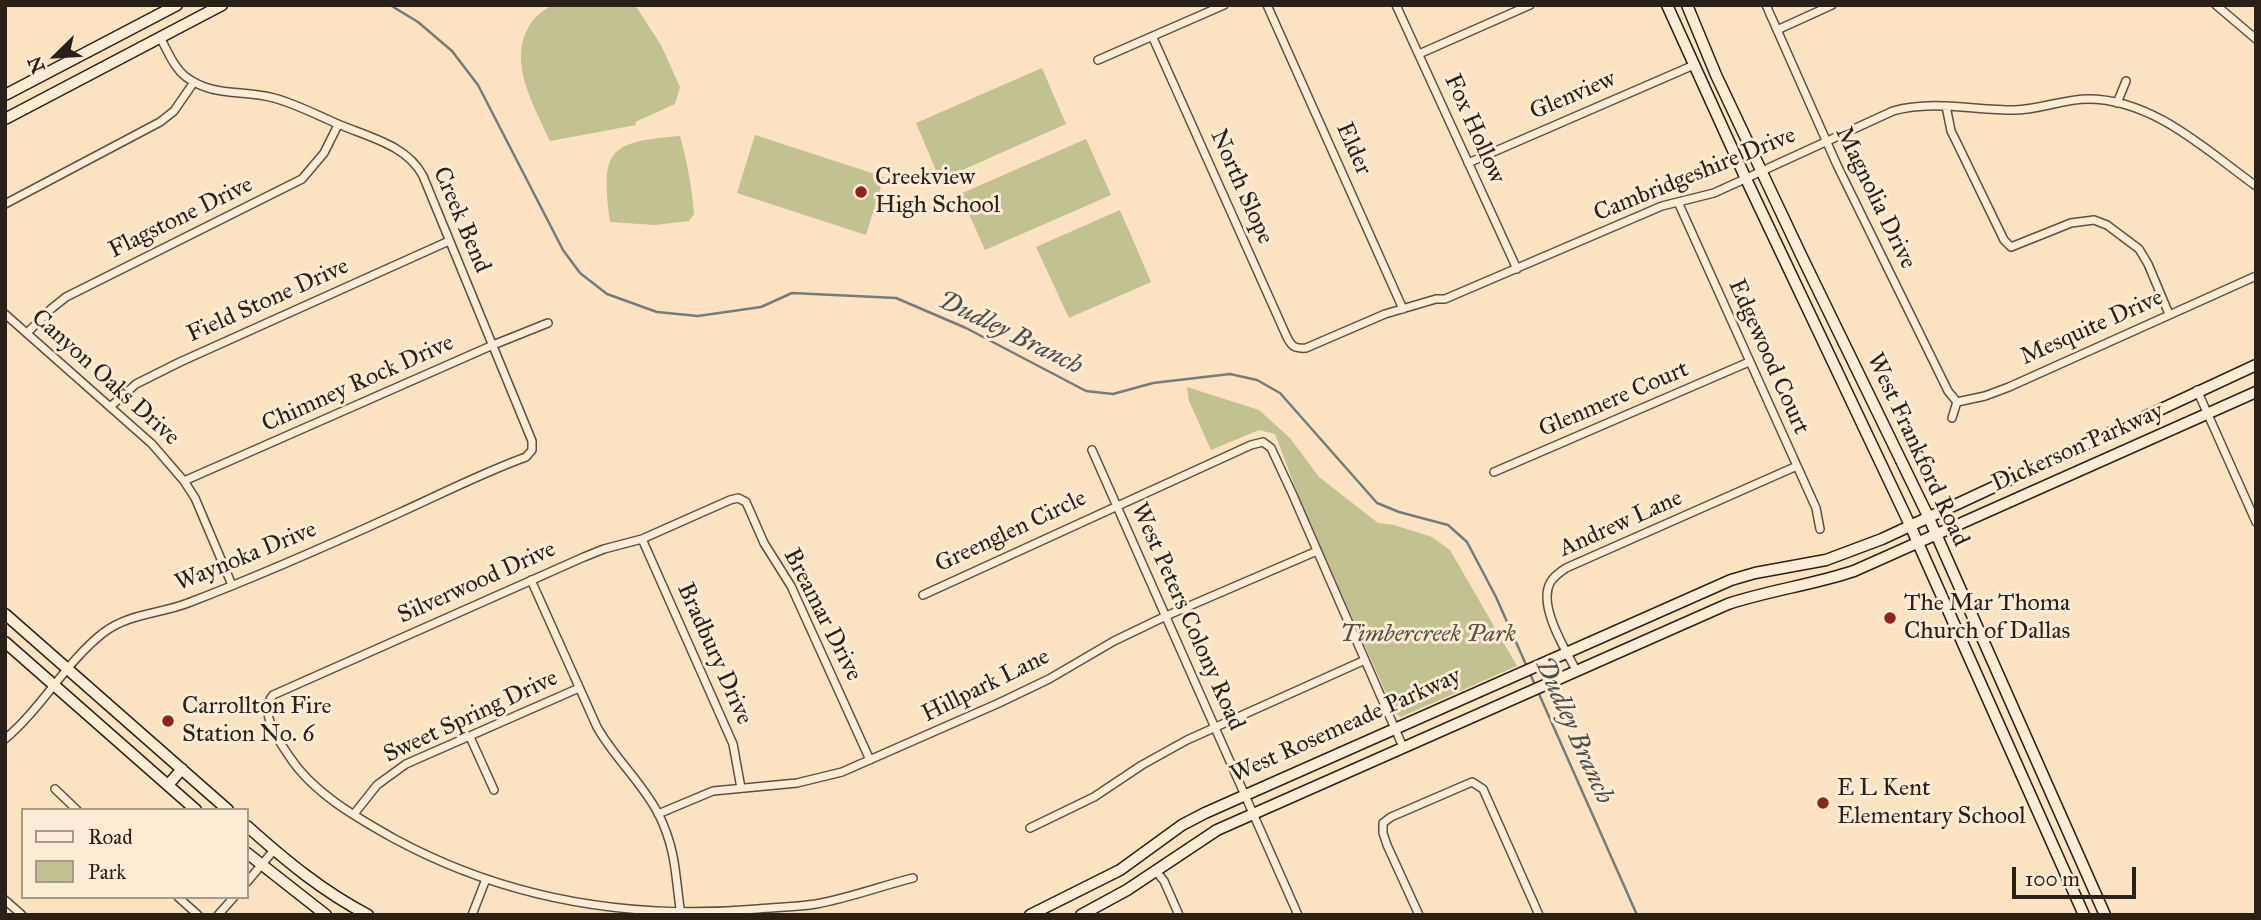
<!DOCTYPE html>
<style>
body{margin:0}
#map{position:relative;width:2261px;height:920px;overflow:hidden;background:#fbe2c0;font-family:"IM FELL Great Primer",serif}
canvas{display:block}
.frame{position:absolute;inset:0;border:7px solid #2b2016;pointer-events:none}
.legend{position:absolute;left:21px;top:808px;width:228px;height:91px;box-sizing:border-box;background:#fcecd6;border:2px solid #a89a89;margin:0;padding:9px 12px;list-style:none;font-size:21px;color:#2b2016}
.legend li{display:flex;align-items:center;gap:14px;height:35px}
.legend b{width:35px;border:2px solid #a89a89}
.north{position:absolute;left:21px;top:21px;width:70px;height:70px;-webkit-text-stroke:5px #fcecd6;paint-order:stroke;rotate:246deg;font-size:19px;font-weight:700;line-height:28px;text-align:center;color:#2b2016}
.north::after{content:'';display:block;margin:auto;width:24px;height:32px;background:#2b2016;clip-path:polygon(50% 0,100% 100%,50% 72%,0 100%)}
.scale{position:absolute;left:2012px;top:867px;width:124px;height:32px;box-sizing:border-box;border:4px solid #2b2016;border-top:0;padding-left:9px;font-size:21px;line-height:24px;white-space:nowrap;color:#2b2016;-webkit-text-stroke:5px #fcecd6;paint-order:stroke}
</style>
<div id="map">
<canvas width="2261" height="920"></canvas>
<div class="frame"></div>
<ul class="legend">
<li><b style="height:9px;background:#fcecd6"></b>Road</li>
<li><b style="height:19px;background:#c1c290"></b>Park</li>
</ul>
<div class="north">N</div>
<div class="scale">100 m</div>
</div>
<script>
const g = document.querySelector('canvas').getContext('2d');
g.lineJoin = 'round';
function paint(path, color) { g.fillStyle = color; g.fill(path, 'evenodd'); }
function stroke(path, color, width, dash) { g.strokeStyle = color; g.lineWidth = width; g.lineCap = dash ? 'butt' : 'round'; g.setLineDash(dash || []); g.stroke(path); }
function drawText(font, color, halo, rows, align = 'center') {
  g.font = font + ' "IM FELL Great Primer",serif'; g.lineWidth = 6; g.setLineDash([]); g.textBaseline = 'middle'; g.strokeStyle = halo; g.fillStyle = color; for (const [text, x, y, turn = 0] of rows) {
    g.save(); g.translate(x, y); g.rotate((+turn || 0) * Math.PI / 180); g.textAlign = isNaN(turn) ? turn : align; if (halo) g.strokeText(text, 0, 0); g.fillText(text, 0, 0); g.restore();
  }
}
paint(new Path2D(`
 M 552,5 L 635,5 L 661,45 L 680,87 L 675,104 L 635,122 L 636,125 L 550,141 C 534,105 506,61 531,23 C 535,16 545,10 552,5 Z
 M 1042,68 L 1066,124 L 940,180 L 916,123 Z
 M 755,135 L 884,177 L 866,235 L 737,193 Z
 M 680,136 C 687,162 692,187 694,214 L 689,221 L 655,225 L 610,222 C 601,150 607,142 680,136 Z
 M 1086,139 L 1111,195 L 985,250 L 960,194 Z
 M 1120,210 L 1151,282 L 1069,318 L 1036,247 Z
 M 1187,387 L 1259,410 L 1290,438 L 1319,477 L 1378,523 L 1394,525 L 1432,537 L 1450,550 L 1517,666 L 1401,717 L 1395,713 L 1301,503 L 1275,434 L 1259,430 L 1211,450 L 1189,401 Z`), '#c1c290');
stroke(new Path2D(`
 M 390,5 L 418,22 L 452,51 L 478,85 L 563,250 L 580,273 L 607,294 L 657,312 L 698,316 L 761,307 L 792,293 L 896,298 L 966,328 L 1086,391 L 1113,394 L 1153,383 L 1230,374 L 1257,380 L 1280,393 L 1377,503 L 1399,512 L 1448,525 L 1467,542 L 1496,597 L 1637,915`), '#747d7b', 2.5);
const minor = new Path2D(`
 M 1267,5 L 1403,309
 M 1396,5 L 1517,269
 M 1766,5 L 1837,165 L 1948,391 L 1957,402
 M 2216,5 L 2256,39
 M 1777,30 L 1832,5
 M 1153,38 L 1286,335 C 1291,346 1294,349 1306,348 L 1385,314 L 1436,299 L 1445,299 L 1662,206 L 1714,193 L 1893,111 C 1933,100 1973,110 2014,110 C 2039,110 2063,99 2088,99 C 2153,99 2206,150 2256,186
 M 1419,54 L 1530,5
 M 1098,60 L 1224,5
 M 2117,103 L 2126,81
 M 1946,106 L 1951,131 L 1956,141 L 2004,240 L 2011,247 L 2071,223 L 2094,220 L 2107,225 L 2139,249 L 2148,264 L 2169,314
 M 1468,163 L 1694,65
 M 1678,202 L 1816,508 L 1820,529
 M 5,204 L 160,122 L 174,111 L 194,82
 M 5,314 L 152,444 L 184,481 L 195,498 L 232,585
 M 27,333 L 51,309 L 66,297 L 302,179 L 324,153 L 338,125
 M 2197,390 L 2256,522
 M 1957,402 L 1985,396 L 2009,387 L 2256,276
 M 110,407 L 136,384 L 180,362 L 449,241
 M 1952,418 L 1957,402
 M 1092,450 L 1298,915
 M 1494,472 L 1749,362
 M 184,481 L 493,345 L 548,323
 M 642,539 L 733,744 L 741,788
 M 531,580 L 597,727 C 615,759 643,783 659,815 C 677,852 675,877 681,915
 M 923,595 L 1251,445 L 1263,442 L 1271,448 L 1292,493 L 1403,747
 M 1576,670 C 1565,649 1538,606 1550,583 C 1553,577 1560,572 1566,568 L 1797,466
 M 470,737 L 494,790
 M 5,739 C 42,708 65,663 103,633 C 129,613 160,614 188,603 C 259,576 329,545 399,513 C 441,494 482,473 526,457 L 532,450 L 532,441 L 423,176 C 407,145 368,137 338,124 C 317,115 296,104 274,98 C 242,89 215,98 186,77 C 174,68 167,50 160,37
 M 870,760 L 791,586 L 764,543 L 746,502 L 738,498 L 730,500 L 642,539 L 604,549 L 584,557 L 273,695 C 258,712 279,741 289,756 C 313,793 356,817 393,838 C 507,900 629,920 758,909 C 777,907 797,907 816,904 C 849,898 881,886 913,878
 M 55,789 L 77,810
 M 354,814 L 377,785 L 406,764 L 579,688
 M 658,814 L 713,791 L 797,783 L 842,772 L 999,703 L 1049,679 L 1114,641 L 1166,616 L 1317,551
 M 1030,828 L 1094,797 L 1142,765 L 1187,740 L 1365,660
 M 1155,870 L 1164,881 L 1179,915
 M 247,882 L 274,850
 M 178,897 L 198,915
 M 5,900 L 22,915
 M 218,915 L 234,897
 M 472,915 L 486,879
 M 1419,915 L 1387,845 L 1383,833 L 1383,823 L 1391,817 L 1472,782 L 1483,789 L 1539,915`);
const secondary = new Path2D(`
 M 1667,5 L 1746,179 L 1910,525 L 2084,915
 M 1687,5 L 1716,75 L 1802,257 L 1928,516 L 2105,915
 M 5,95 L 177,5
 M 5,119 L 222,5
 M 5,614 L 228,810
 M 5,642 L 196,810
 M 168,785 L 182,769
 M 247,826 C 285,860 322,891 368,915
 M 247,853 L 326,915
 M 1030,915 L 1120,870 L 1182,825 L 1205,813 L 1731,580 L 1755,573 L 1826,560 L 1882,539 L 2256,365
 M 1081,915 L 1127,890 L 1217,830 L 1728,604 C 1770,590 1812,585 1854,571 L 2256,392`);
stroke(minor, '#5f5040', 10);
stroke(secondary, '#2b2016', 13);
stroke(minor, '#fcecd6', 7);
stroke(secondary, '#fcecd6', 10);
for (const [x, y, r, color] of [
 [861,192,7,"#8f2418"],
 [1890,618,7,"#8f2418"],
 [168,721,7,"#8f2418"],
 [1823,803,7,"#8f2418"]
]) { const dot = new Path2D(); dot.arc(x, y, r, 0, 2 * Math.PI); g.fillStyle = color; g.fill(dot); stroke(dot, '#fcecd6', 2.5); }
drawText('24px', '#2b2016', '#fcecd6', [
 ["Glenview",1573,96,-23],
 ["Fox Hollow",1474,129,66],
 ["Elder",1353,149,66],
 ["Cambridgeshire Drive",1695,175,-22],
 ["North Slope",1241,187,66],
 ["Magnolia Drive",1875,198,64],
 ["Flagstone Drive",181,218,-26],
 ["Creek Bend",461,220,67],
 ["Field Stone Drive",268,301,-24],
 ["Mesquite Drive",2092,328,-24],
 ["Edgewood Court",1768,357,66],
 ["Canyon Oaks Drive",105,378,42],
 ["Chimney Rock Drive",358,384,-24],
 ["Glenmere Court",1614,400,-23],
 ["Dickerson Parkway",2078,448,-24],
 ["West Frankford Road",1917,450,65],
 ["Andrew Lane",1621,524,-24],
 ["Greenglen Circle",1011,532,-25],
 ["Waynoka Drive",246,557,-22],
 ["Silverwood Drive",477,583,-24],
 ["Breamar Drive",822,615,63],
 ["West Peters Colony Road",1187,617,66],
 ["Bradbury Drive",714,654,66],
 ["Hillpark Lane",986,686,-26],
 ["Sweet Spring Drive",471,717,-25],
 ["West Rosemeade Parkway",1346,726,-24]
]);
drawText('24px', '#2b2016', '#fcecd6', [
 ["Creekview",875,178],
 ["High School",875,206],
 ["The Mar Thoma",1904,604],
 ["Church of Dallas",1904,632],
 ["Carrollton Fire",182,707],
 ["Station No. 6",182,735],
 ["E L Kent",1837,789],
 ["Elementary School",1837,817]
], 'left');
drawText('italic 24px', '#58513b', '#fcecd6', [
 ["Timbercreek Park",1428,635]
]);
drawText('italic 26px', '#4f4e48', '#fcecd6', [
 ["Dudley Branch",1010,334,26],
 ["Dudley Branch",1573,731,66]
]);
</script>
